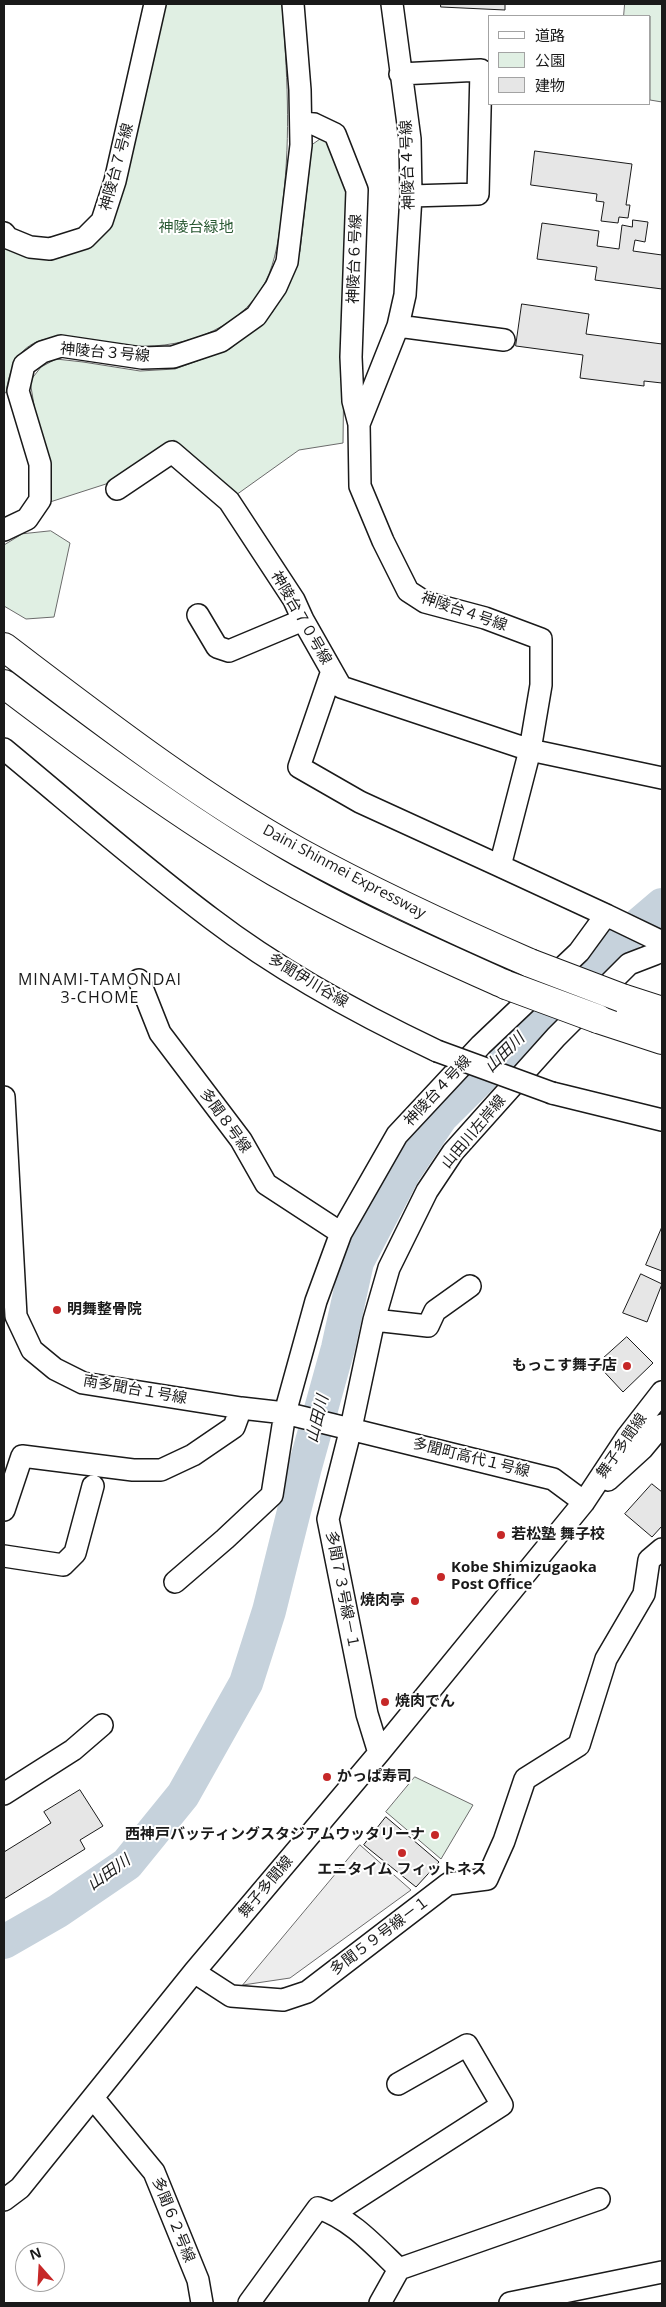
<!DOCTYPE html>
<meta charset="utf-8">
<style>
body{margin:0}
#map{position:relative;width:666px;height:2307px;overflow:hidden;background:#fff;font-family:"Open Sans","Noto Sans JP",sans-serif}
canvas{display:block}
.frame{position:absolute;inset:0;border:5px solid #1a1a1a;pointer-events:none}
.legend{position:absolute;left:488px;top:15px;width:162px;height:90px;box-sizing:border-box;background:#fff;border:1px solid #a3a3a3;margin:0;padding:6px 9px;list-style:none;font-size:15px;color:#1a1a1a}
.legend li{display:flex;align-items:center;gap:10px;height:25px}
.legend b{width:25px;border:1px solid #a3a3a3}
.north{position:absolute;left:15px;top:2242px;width:50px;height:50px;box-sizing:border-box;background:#fff;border:1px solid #a3a3a3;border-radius:50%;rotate:341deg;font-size:14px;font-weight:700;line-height:20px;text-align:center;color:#1a1a1a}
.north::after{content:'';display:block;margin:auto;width:18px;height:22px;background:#c62828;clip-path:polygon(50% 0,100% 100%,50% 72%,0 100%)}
</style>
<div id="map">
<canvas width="666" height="2307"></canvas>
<div class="frame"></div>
<ul class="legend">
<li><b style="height:6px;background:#fff"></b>道路</li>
<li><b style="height:14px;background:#e0efe3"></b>公園</li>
<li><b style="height:14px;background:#e6e6e6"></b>建物</li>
</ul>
<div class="north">N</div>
</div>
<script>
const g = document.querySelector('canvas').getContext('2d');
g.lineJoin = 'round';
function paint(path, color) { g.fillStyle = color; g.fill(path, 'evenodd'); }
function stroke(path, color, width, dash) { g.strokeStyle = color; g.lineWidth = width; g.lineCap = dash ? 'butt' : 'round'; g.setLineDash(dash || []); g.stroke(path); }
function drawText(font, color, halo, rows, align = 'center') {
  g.font = font + ' "Open Sans","Noto Sans JP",sans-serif'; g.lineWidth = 4; g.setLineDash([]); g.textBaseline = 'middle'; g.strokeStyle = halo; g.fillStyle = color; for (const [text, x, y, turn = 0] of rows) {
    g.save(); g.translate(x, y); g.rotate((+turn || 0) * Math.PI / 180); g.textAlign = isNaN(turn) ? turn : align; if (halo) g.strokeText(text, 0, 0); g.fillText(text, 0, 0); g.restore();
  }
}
const green = new Path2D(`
 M 165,4 L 282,4 C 287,70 291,134 283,200 C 281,224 278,251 269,274 C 248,326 187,349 135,346 C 80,343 17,312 6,393 L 4,392 L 4,242 L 13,252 L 55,257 L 84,246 Z
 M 625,4 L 662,4 L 662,102 L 650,100 L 650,16 L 624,16 Z
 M 325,136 L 346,189 L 343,443 L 299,450 L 236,495 L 174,440 L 109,483 L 50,502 L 51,469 L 35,411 L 30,381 L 41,367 L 56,359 L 83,362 L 140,371 L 175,369 L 230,349 L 272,313 L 292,275 L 300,251 L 312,145 Z
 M 51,531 L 70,543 L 54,617 L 26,619 L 4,606 L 4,545 L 22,534 Z
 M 415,1777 L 473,1805 L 441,1859 L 386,1812 Z`);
paint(green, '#e0efe3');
stroke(green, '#6a6a6a', 1);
const parking = new Path2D(`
 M 360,1845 L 411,1890 L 290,1978 L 243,1985 Z`);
paint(parking, '#ededed');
stroke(parking, '#6a6a6a', 1);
stroke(new Path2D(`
 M 4,1942 L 58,1911 L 127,1864 L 183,1795 L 246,1683 L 269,1611 L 305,1467 L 338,1348 L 357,1262 L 404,1172 L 441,1117 L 608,951 L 662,905`), '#c6d2dc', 34);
const building = new Path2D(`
 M 441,4 L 505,4 L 505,10 L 441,7 Z
 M 535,151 L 632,164 L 626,205 L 630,205 L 628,218 L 619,217 L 618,223 L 601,221 L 604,202 L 596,201 L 597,194 L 531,185 Z
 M 633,220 L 648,222 L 645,242 L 635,240 L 633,251 L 662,255 L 662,289 L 595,280 L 597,267 L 537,259 L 542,223 L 599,231 L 597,246 L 619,249 L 622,225 L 632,227 Z
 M 522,304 L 589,314 L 586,334 L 662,344 L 662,383 L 644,381 L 644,386 L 580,378 L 583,355 L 516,346 Z
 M 662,1227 L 662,1271 L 646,1265 Z
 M 641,1274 L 662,1284 L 647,1322 L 623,1313 Z
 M 627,1337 L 653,1363 L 623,1392 L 597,1364 Z
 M 652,1484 L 662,1492 L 662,1526 L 652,1537 L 625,1514 Z
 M 80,1790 L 103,1826 L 80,1840 L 85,1849 L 4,1899 L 4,1852 L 51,1823 L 44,1812 Z
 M 386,1817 L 439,1862 L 416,1887 L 364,1845 Z`);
paint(building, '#e6e6e6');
stroke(building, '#1a1a1a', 1);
const minor = new Path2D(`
 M 400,74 L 481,70 L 478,194 L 411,196
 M 301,123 L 314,124 L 335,134 L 357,190 L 351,357 L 353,401 L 359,424
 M 4,233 L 8,238 L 30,247 L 50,249 L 85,238 L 102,221 L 115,181 L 155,4
 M 398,326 L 504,340
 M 117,489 L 172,452 L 229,501 L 294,600 L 303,620 L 341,687 L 530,750 L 662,778
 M 4,530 L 27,519 L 40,500 L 40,464 L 18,391 L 24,365 L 42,352 L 61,346 L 142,358 L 173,357 L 221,341 L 256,316 L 276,287 L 287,262 L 301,145 L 300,90 L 293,4
 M 198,615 L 217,647 L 229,651 L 303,620
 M 332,671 L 299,767 L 360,802 L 500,866
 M 4,749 C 73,806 140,865 212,919 C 280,971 359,1014 437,1051
 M 606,915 L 662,942
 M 139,980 L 160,1033 L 241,1140 L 266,1184 L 341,1233
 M 552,1093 L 662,1120
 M 4,1097 L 16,1316 L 32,1350 L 55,1369 L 83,1383 L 241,1408 L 285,1413 L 553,1479 L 584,1502
 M 374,1320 L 428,1326 L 435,1311 L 470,1286
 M 608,1480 L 642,1449 L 662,1425
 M 4,1510 L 22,1456 L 133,1470 L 161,1470 L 193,1455 L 234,1427 L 241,1408
 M 4,1556 L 63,1565 L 75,1553 L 93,1486
 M 175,1582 L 225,1539 L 272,1495 L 285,1413 L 316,1301 L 341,1233 L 397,1135 L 481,1045 L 579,952 L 606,915 L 500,866 L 530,750 L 541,685 L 541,639 L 485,618 L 425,602 L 408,591 L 383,541 L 360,486 L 359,424 L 398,326 L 405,295 L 411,196 L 410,139 L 392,4
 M 379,1753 L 367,1714 L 328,1519 L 351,1428 L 374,1320 L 389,1268 L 427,1191 L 453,1152 L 556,1037 L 629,964 L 655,954 L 662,947
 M 4,1794 L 73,1750 L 102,1725
 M 194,1972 L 231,1996 L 283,2000 L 307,1992 L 448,1884 L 487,1879 L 504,1841 L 525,1779 L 579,1745 L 606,1659 L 644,1594 L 649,1560 L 662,1549
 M 93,2098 L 154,2172 L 198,2280 L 202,2303
 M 4,2200 L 20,2188 L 194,1972 L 379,1753 L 584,1502 L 627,1437 L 662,1392
 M 334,2213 L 502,2105 L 467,2045 L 398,2084
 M 249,2303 L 318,2208 C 350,2218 375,2246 399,2269
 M 380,2303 L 399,2269 L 599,2199
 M 510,2303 L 662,2272`);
const highway = new Path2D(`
 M 4,647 C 99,719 195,794 299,852 C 374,893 452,929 530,963
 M 4,684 C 91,750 180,816 275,872 C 349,915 428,950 506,985
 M 622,998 L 662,1011
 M 598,1019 L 662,1040`);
stroke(minor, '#1a1a1a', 24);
stroke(highway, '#1a1a1a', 30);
stroke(minor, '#fff', 21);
stroke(highway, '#fff', 28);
const minorBridge = new Path2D(`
 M 437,1051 L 552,1093`);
const highwayBridge = new Path2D(`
 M 530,963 L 622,998
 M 506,985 L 598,1019`);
stroke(minorBridge, '#1a1a1a', 24, []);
stroke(highwayBridge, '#1a1a1a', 30, []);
stroke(minorBridge, '#fff', 21);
stroke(highwayBridge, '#fff', 28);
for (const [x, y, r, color] of [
 [57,1310,5,"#c62828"],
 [627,1366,5,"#c62828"],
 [501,1535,5,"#c62828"],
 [441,1577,5,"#c62828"],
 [415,1601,5,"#c62828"],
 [385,1702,5,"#c62828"],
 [327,1777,5,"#c62828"],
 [435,1835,5,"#c62828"],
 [402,1853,5,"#c62828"]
]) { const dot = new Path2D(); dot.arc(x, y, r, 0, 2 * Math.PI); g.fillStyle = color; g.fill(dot); stroke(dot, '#fff', 2); }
drawText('15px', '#1a1a1a', '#fff', [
 ["神陵台４号線",408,165,-92],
 ["神陵台７号線",117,167,-75],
 ["神陵台６号線",355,259,-88],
 ["神陵台３号線",105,353,5],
 ["神陵台４号線",464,612,19],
 ["神陵台７０号線",301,618,60],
 ["Daini Shinmei Expressway",344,872,28],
 ["多聞伊川谷線",308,981,31],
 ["神陵台４号線",438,1091,-47],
 ["多聞８号線",225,1121,54],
 ["山田川左岸線",474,1132,-50],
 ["南多聞台１号線",135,1390,10],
 ["舞子多聞線",622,1446,-55],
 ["多聞町高代１号線",471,1458,14],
 ["多聞７３号線－１",342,1590,79],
 ["舞子多聞線",266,1887,-50],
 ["多聞５９号線－１",380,1936,-37],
 ["多聞６２号線",173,2220,68]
]);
drawText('15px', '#2b5a34', '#fff', [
 ["神陵台緑地",196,228]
]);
drawText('bold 15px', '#1a1a1a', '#fff', [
 ["明舞整骨院",67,1310],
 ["もっこす舞子店",617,1366,"right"],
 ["若松塾 舞子校",511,1535],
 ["Kobe Shimizugaoka",451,1568],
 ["Post Office",451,1585],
 ["焼肉亭",405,1601,"right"],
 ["焼肉でん",395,1702],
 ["かっぱ寿司",337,1777],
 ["西神戸バッティングスタジアムウッタリーナ",425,1835,"right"],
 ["エニタイム フィットネス",402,1870,"center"]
], 'left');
g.letterSpacing = '1px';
drawText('16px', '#1a1a1a', '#fff', [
 ["MINAMI-TAMONDAI",100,980],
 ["3-CHOME",100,998]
]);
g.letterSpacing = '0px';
drawText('italic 16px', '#1a1a1a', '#fff', [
 ["山田川",505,1053,-45],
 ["山田川",318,1419,-76],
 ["山田川",109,1873,-36]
]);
</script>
